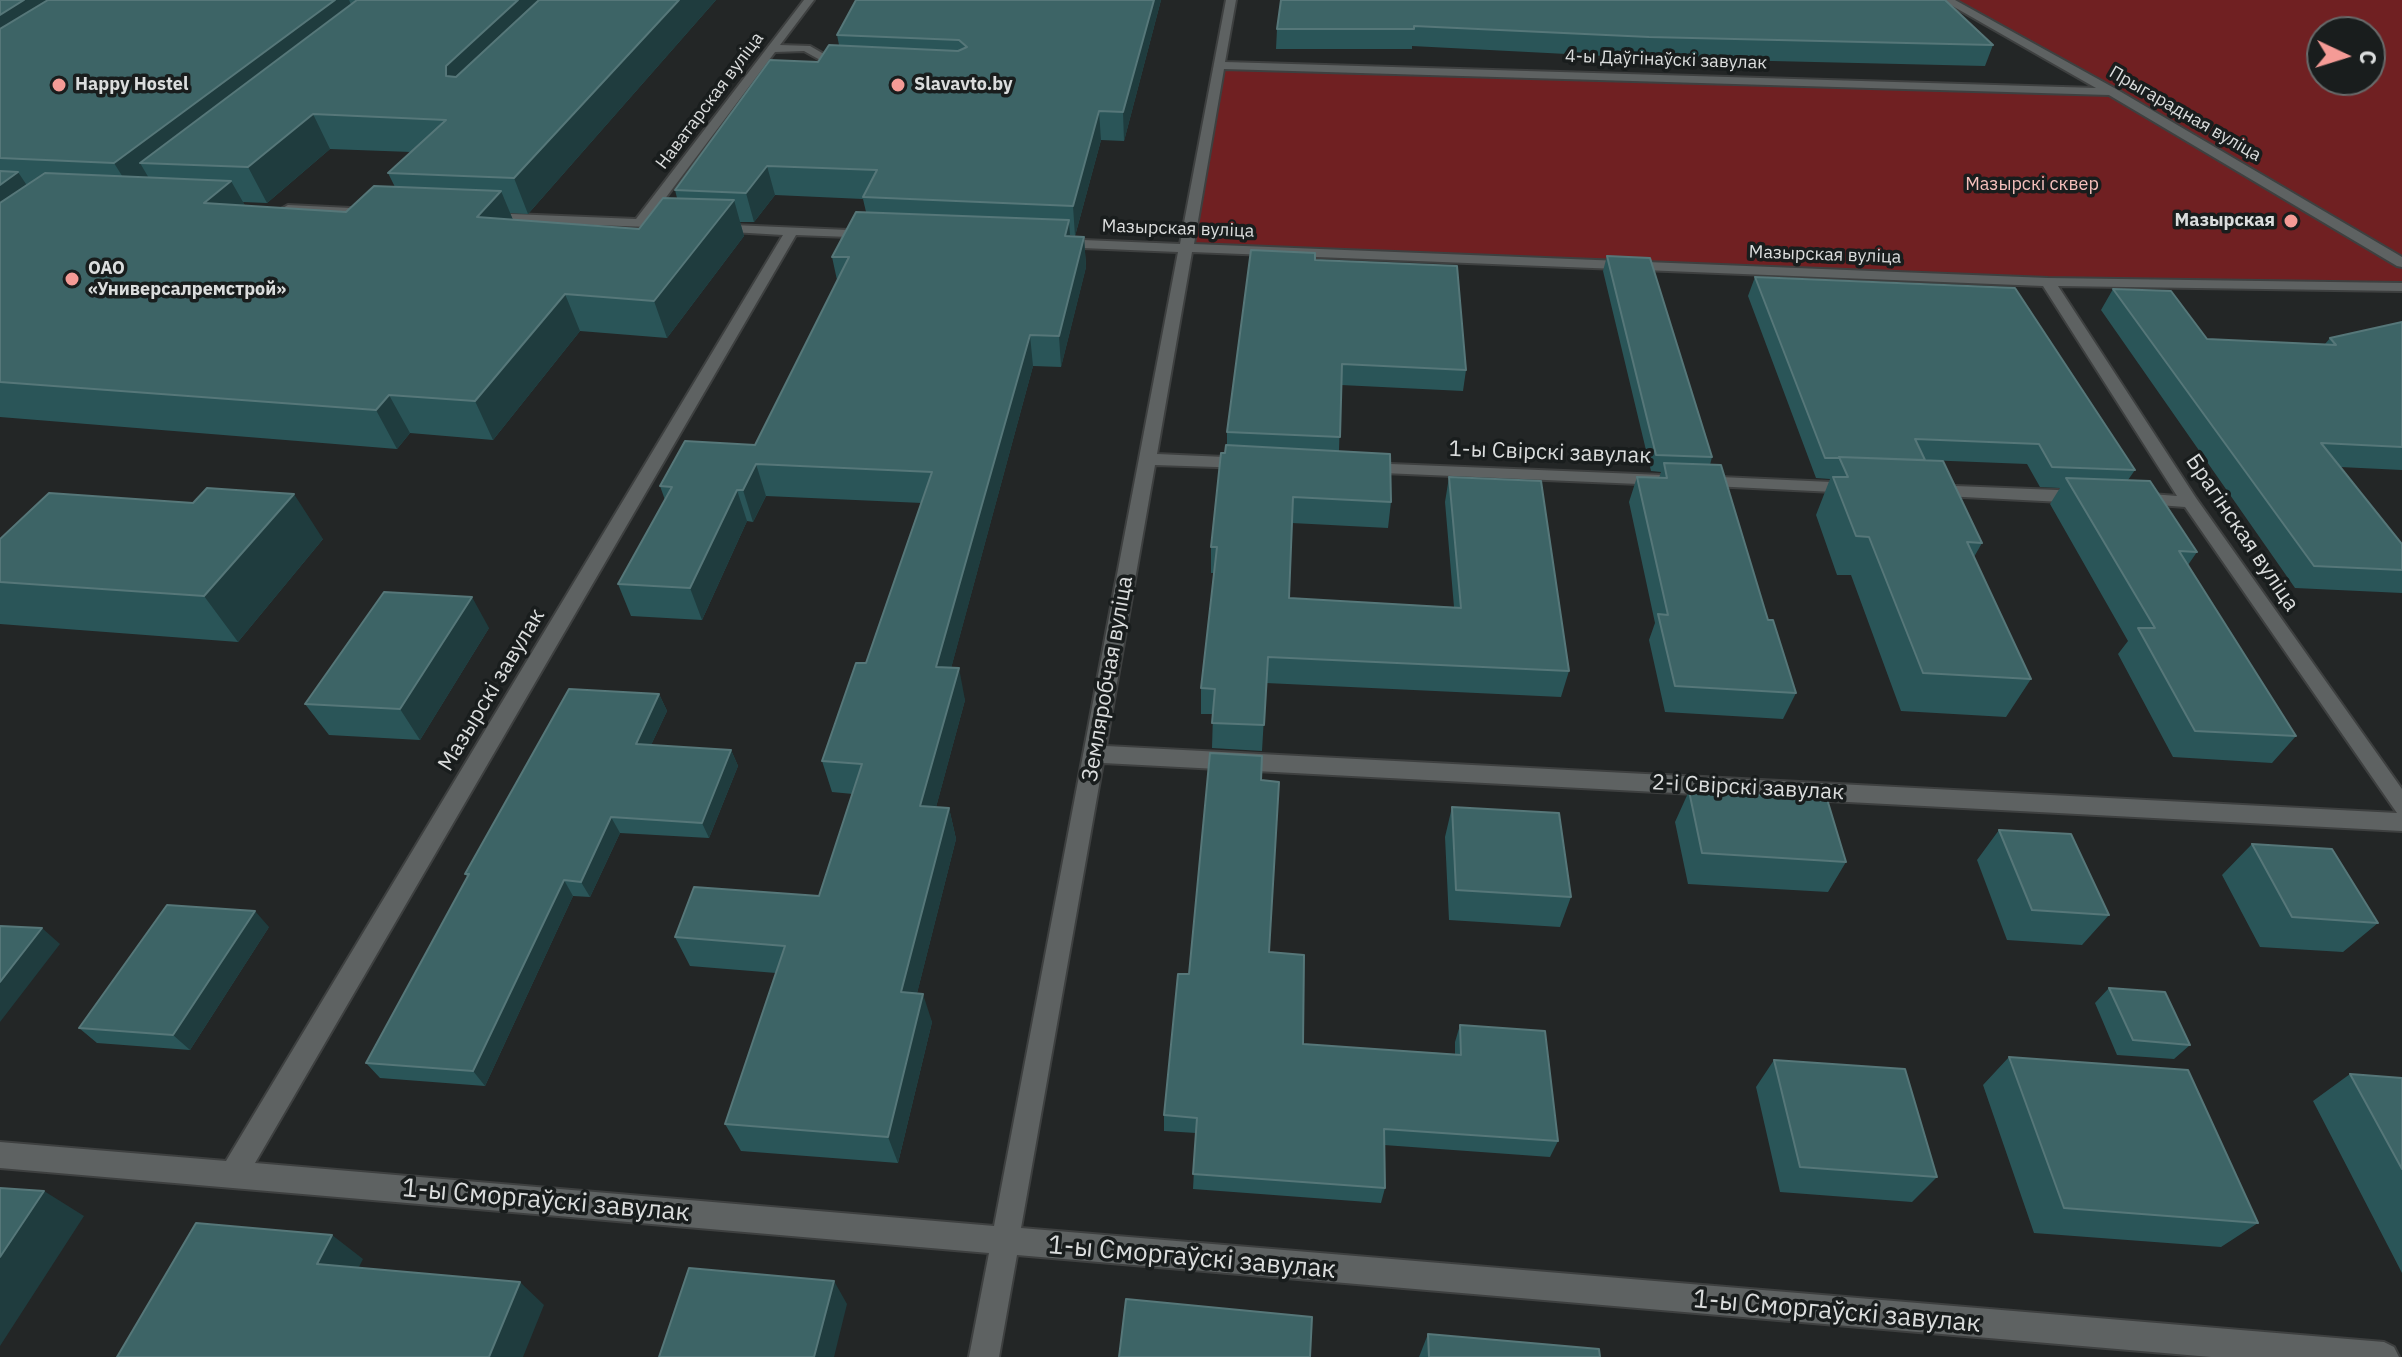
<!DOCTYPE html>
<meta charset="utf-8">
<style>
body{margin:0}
#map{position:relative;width:2402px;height:1357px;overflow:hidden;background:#232626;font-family:"IBM Plex Sans",sans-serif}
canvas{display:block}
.north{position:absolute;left:2306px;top:16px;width:80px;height:80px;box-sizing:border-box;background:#191d1d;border:2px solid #676a6a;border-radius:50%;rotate:94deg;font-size:22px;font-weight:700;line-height:32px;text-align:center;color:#dbdddd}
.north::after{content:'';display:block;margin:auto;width:28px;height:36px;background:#f59b96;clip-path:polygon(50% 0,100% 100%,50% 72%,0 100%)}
</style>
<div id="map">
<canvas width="2402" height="1357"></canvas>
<div class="north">С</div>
</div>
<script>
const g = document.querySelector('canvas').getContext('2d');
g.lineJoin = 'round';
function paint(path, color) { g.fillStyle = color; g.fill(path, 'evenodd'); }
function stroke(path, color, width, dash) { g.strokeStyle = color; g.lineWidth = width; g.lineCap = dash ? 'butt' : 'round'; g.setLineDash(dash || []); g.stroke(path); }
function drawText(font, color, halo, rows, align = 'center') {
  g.font = font + ' "IBM Plex Sans",sans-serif'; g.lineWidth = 7; g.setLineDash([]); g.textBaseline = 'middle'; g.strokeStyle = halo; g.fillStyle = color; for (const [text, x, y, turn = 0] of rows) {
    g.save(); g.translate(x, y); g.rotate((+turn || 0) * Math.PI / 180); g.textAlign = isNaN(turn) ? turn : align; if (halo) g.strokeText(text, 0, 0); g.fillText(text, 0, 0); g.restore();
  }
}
paint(new Path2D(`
 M 1952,0 L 2402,0 L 2402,260 ZM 2322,32 L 2370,32 L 2370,80 L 2322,80 Z
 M 1219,65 L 2112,92 L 2402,263 L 2402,286 L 2048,282 L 1187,248 Z`), '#702022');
const minor = new Path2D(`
 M 804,0 L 814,0 L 780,45 L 810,46 L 848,68 L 838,70 L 804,51 L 775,52 L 649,220 L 676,222 L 676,228 L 487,221 L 480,217 L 487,213 L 636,219 Z
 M 1226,0 L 1236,0 L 1225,62 L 2096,88 L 1942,0 L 1955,0 L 2116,89 L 2402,257 L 2402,267 L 2397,266 L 2109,95 L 1224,69 L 1194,244 L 2048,278 L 2402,283 L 2402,291 L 2058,286 L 2196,498 L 2402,789 L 2402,831 L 1103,763 L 1021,1228 L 2384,1342 L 2394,1347 L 2399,1357 L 2211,1357 L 1017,1255 L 999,1357 L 969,1357 L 989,1253 L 0,1168 L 0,1142 L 226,1161 L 783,235 L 715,231 L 710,230 L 710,224 L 871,231 L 878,235 L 876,238 L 796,235 L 255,1163 L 994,1226 L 1178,252 L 1059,247 L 1052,243 L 1059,239 L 1180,244 ZM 1192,252 L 2043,286 L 2177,496 L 2138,493 L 2132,495 L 2129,499 L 2132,503 L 2185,507 L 2397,813 L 1106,746 L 1155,465 L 1247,468 L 1255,463 L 1247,458 L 1157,454 Z
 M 288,205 L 371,209 L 378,213 L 371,217 L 283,212 L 281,209 Z
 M 1366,463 L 1662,475 L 1671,480 L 1662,485 L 1360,472 L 1357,468 Z
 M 1698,476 L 1854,483 L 1863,488 L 1854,493 L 1692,485 L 1689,481 Z
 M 1930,485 L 2082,491 L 2091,497 L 2082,503 L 1924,495 L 1921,491 Z`);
stroke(minor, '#3e4040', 4);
paint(minor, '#5e6262');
paint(new Path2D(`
 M 0,0 L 716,0 L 528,214 L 510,213 L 513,220 L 639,229 L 677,198 L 675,190 L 818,62 L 839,45 L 837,35 L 1161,0 L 1124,141 L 1101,140 L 1075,236 L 1070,235 L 1070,237 L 1084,237 L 1086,267 L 1061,367 L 1033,366 L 951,668 L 965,700 L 936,807 L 949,808 L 956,839 L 917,993 L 932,1022 L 898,1163 L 741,1151 L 725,1124 L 776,973 L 690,966 L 675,937 L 819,896 L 853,794 L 832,792 L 822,761 L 866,663 L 922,503 L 766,496 L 753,522 L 747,521 L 702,620 L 631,616 L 618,584 L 665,500 L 660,486 L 755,445 L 837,280 L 832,257 L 866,212 L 863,199 L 775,195 L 754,222 L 740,222 L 744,236 L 667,338 L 580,331 L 493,440 L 410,433 L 397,449 L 0,417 ZM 330,149 L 411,152 L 388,173 L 395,187 L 346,212 L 245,206 L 243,202 L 267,203 Z
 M 1281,0 L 1993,45 L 1985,66 L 1644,58 L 1412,46 L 1412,49 L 1276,49 L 1277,29 Z
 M 1607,256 L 1712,457 L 1710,465 L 1796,693 L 1783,719 L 1665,712 L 1649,640 L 1655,623 L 1629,502 L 1637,477 L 1659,478 L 1661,472 L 1651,471 L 1603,271 Z
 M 1315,260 L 1466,370 L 1463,391 L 1341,385 L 1339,451 L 1391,502 L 1388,528 L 1292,523 L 1289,598 L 1454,607 L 1445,502 L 1449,477 L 1569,671 L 1561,697 L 1266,683 L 1262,751 L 1212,748 L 1213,714 L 1201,714 L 1201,688 L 1214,573 L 1211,573 L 1211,547 L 1225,453 L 1227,445 L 1227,432 Z
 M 1755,277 L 2135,470 L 2128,480 L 2197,552 L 2188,565 L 2296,736 L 2272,763 L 2173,757 L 2118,654 L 2128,641 L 2050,504 L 2060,488 L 2040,487 L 2027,464 L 1925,460 L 1982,543 L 1974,557 L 2031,679 L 2006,717 L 1901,711 L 1851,575 L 1837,575 L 1816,515 L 1830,479 L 1816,478 L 1748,296 Z
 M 2113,289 L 2207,339 L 2325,344 L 2330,338 L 2402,322 L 2402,470 L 2340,467 L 2402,544 L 2402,593 L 2295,588 L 2101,310 Z
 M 0,539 L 323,539 L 238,642 L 0,624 Z
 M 489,628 L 420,740 L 329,735 L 305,704 Z
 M 659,694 L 667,711 L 651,745 L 731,750 L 738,766 L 709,838 L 620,833 L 590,897 L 573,896 L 485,1086 L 380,1078 L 366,1063 L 468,878 L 465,874 Z
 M 1261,780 L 1269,952 L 1303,1044 L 1455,1054 L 1455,1042 L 1460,1025 L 1558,1141 L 1550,1157 L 1384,1145 L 1385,1188 L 1381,1203 L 1193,1189 L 1196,1133 L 1164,1131 L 1164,1115 L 1189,974 Z
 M 1689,791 L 1846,862 L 1828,892 L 1688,884 L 1675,822 Z
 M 1452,807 L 1571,897 L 1560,927 L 1449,920 L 1445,837 Z
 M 1999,830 L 2109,915 L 2082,945 L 2007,940 L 1977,860 Z
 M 2252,844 L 2378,923 L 2343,952 L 2260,947 L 2222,875 Z
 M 269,927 L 190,1050 L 97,1043 L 79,1028 Z
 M 2109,988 L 2190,1045 L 2174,1059 L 2117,1055 L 2095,1003 Z
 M 2009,1057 L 2258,1223 L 2221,1247 L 2034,1233 L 1983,1085 Z
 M 1774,1060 L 1937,1177 L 1912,1202 L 1780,1192 L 1756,1087 Z
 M 2350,1074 L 2402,1078 L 2402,1273 L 2313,1101 Z
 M 1428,1334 L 1600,1357 L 1419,1357 Z`), '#2a5558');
paint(new Path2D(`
 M 24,0 L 110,0 L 0,61 L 0,15 Z
 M 335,0 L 349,0 L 360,24 L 140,163 L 153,185 L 136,198 L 114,163 Z
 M 518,0 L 563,0 L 460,100 L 446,76 L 446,66 Z
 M 679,0 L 716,0 L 528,214 L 514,178 Z
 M 1154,0 L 1161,0 L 1124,141 L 1123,112 Z
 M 1099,111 L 1101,140 L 1075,236 L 1073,206 Z
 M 313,114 L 330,149 L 267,203 L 248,167 Z
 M 767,166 L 775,195 L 754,222 L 746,193 Z
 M 18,172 L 42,208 L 0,239 L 0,185 Z
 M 231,181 L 251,216 L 204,203 Z
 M 501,191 L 516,227 L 477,217 Z
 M 734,200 L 744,236 L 667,338 L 654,301 Z
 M 1069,220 L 1071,250 L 1065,236 Z
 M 1084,237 L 1086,267 L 1061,367 L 1059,336 Z
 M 565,294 L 580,331 L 493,440 L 475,401 Z
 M 1030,335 L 1033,366 L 943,698 L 936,667 Z
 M 389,395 L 410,433 L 397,449 L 376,410 Z
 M 756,464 L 766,496 L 753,522 L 743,490 Z
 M 737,490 L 747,521 L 702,620 L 690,588 Z
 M 294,494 L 323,539 L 238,642 L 204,596 Z
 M 472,597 L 489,628 L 420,740 L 400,709 Z
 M 959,668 L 965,700 L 928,837 L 920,806 Z
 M 659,694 L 667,711 L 644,760 L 636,744 Z
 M 731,750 L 738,766 L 709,838 L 702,823 Z
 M 949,808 L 956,839 L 910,1021 L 901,992 Z
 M 611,817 L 620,833 L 590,897 L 581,882 Z
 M 564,880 L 573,896 L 485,1086 L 473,1071 Z
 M 255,911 L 269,927 L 190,1050 L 173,1035 Z
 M 42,928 L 60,944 L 0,1022 L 0,982 Z
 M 923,994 L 932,1022 L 898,1163 L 888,1137 Z
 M 44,1191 L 84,1216 L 0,1346 L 0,1257 Z
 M 332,1235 L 363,1259 L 349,1287 L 317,1264 Z
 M 834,1281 L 847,1304 L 834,1357 L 814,1357 Z
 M 520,1282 L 544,1305 L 523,1357 L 489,1357 Z`), '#1f3c3e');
const building = new Path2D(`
 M 0,0 L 24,0 L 0,15 Z
 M 48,0 L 335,0 L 114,163 L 0,158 L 0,29 Z
 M 357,0 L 518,0 L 446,66 L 446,76 L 456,77 L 539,0 L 679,0 L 514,178 L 388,173 L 446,120 L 313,114 L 248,167 L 140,163 Z
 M 856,0 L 1154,0 L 1123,112 L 1099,111 L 1073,206 L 863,197 L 877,170 L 767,166 L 746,193 L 675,190 L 770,60 L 818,62 L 829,45 L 958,51 L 967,47 L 959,40 L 837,35 Z
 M 1281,0 L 1945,0 L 1993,45 L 1649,37 L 1414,26 L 1414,29 L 1277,29 Z
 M 0,171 L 18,172 L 0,185 Z
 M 45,173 L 231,181 L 204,203 L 346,212 L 374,186 L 501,191 L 477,217 L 639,229 L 663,198 L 734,200 L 654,301 L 565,294 L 475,401 L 389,395 L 376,410 L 0,382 L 0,203 Z
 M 856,212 L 1069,220 L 1065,236 L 1084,237 L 1059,336 L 1030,335 L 936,667 L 959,668 L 920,806 L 949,808 L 901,992 L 923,994 L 888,1137 L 725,1124 L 785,946 L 675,937 L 694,887 L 819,896 L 862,764 L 822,761 L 856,663 L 866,663 L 932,472 L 756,464 L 743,490 L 737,490 L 690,588 L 618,584 L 672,487 L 660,486 L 685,441 L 755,445 L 849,257 L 832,257 Z
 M 1251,250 L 1315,253 L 1315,260 L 1457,266 L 1466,370 L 1342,364 L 1340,437 L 1227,432 Z
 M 1607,256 L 1650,258 L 1712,457 L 1656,455 Z
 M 1755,277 L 2015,288 L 2135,470 L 2052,467 L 2039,444 L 1915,439 L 1925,460 L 1839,457 L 1840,458 L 1825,458 Z
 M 2113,289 L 2171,291 L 2207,339 L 2336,345 L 2330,338 L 2402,322 L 2402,447 L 2321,443 L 2402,544 L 2402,570 L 2314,566 Z
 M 1226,445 L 1390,454 L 1391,502 L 1293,497 L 1289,598 L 1461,608 L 1449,477 L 1541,481 L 1569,671 L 1268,657 L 1264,725 L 1212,723 L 1215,689 L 1201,688 L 1217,547 L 1211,547 L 1221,453 L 1225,453 Z
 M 1839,457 L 1943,461 L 1982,543 L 1967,542 L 2031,679 L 1923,673 L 1869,537 L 1856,536 L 1833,477 L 1848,477 Z
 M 1664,463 L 1721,465 L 1768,620 L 1773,620 L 1796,693 L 1675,686 L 1658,614 L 1668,615 L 1637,477 L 1667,478 Z
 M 2066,478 L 2150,481 L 2197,552 L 2179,551 L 2296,736 L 2195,731 L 2138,628 L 2155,628 Z
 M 207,488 L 294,494 L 204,596 L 0,582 L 0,539 L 49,493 L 193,503 Z
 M 384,592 L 472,597 L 400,709 L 305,704 Z
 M 569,689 L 659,694 L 636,744 L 731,750 L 702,823 L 611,817 L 581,882 L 564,880 L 473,1071 L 366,1063 L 469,874 L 465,874 Z
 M 1210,753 L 1262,756 L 1261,780 L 1279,782 L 1269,952 L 1304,955 L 1303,1044 L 1461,1055 L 1460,1025 L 1545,1031 L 1558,1141 L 1384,1129 L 1385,1188 L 1193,1174 L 1197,1118 L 1164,1115 L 1178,974 L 1189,974 Z
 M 1689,791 L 1827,799 L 1846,862 L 1702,853 Z
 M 1452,807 L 1559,813 L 1571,897 L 1456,890 Z
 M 1999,830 L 2071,834 L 2109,915 L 2032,910 Z
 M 2252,844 L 2332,849 L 2378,923 L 2292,917 Z
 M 167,905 L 255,911 L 173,1035 L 79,1028 Z
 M 0,926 L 42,928 L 0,982 Z
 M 2109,988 L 2165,992 L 2190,1045 L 2133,1040 Z
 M 2009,1057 L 2188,1070 L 2258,1223 L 2064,1208 Z
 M 1774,1060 L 1905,1069 L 1937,1177 L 1800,1167 Z
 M 2350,1074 L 2402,1078 L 2402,1169 Z
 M 0,1188 L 44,1191 L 0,1257 Z
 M 196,1223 L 332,1235 L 317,1264 L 520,1282 L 489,1357 L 117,1357 Z
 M 689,1268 L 834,1281 L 814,1357 L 659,1357 Z
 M 1126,1299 L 1312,1317 L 1310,1357 L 1119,1357 Z
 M 1428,1334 L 1599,1349 L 1600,1357 L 1429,1357 Z`);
paint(building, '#3d6466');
stroke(building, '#567779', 2);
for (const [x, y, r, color] of [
 [59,85,8,"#f59b96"],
 [898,85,8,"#f59b96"],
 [2291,221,8,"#f59b96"],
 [72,279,8,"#f59b96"]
]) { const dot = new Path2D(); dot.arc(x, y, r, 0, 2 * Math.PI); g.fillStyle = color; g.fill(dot); stroke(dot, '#191d1d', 3); }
drawText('18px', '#dbdddd', '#191d1d', [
 ["4-ы Даўгінаўскі завулак",1666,60,2],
 ["Наватарская вуліца",710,101,-53],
 ["Прыгарадная вуліца",2185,114,30],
 ["Мазырская вуліца",1178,229,2],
 ["Мазырская вуліца",1825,255,2]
]);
drawText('bold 18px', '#dbdddd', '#191d1d', [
 ["Happy Hostel",75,85],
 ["Slavavto.by",914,85],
 ["Мазырская",2275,221,"right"],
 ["ОАО",88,269],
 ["«Универсалремстрой»",88,290]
], 'left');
drawText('18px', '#f5c0bc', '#191d1d', [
 ["Мазырскі сквер",2032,185]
]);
drawText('22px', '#dbdddd', '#191d1d', [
 ["1-ы Свірскі завулак",1550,453,2],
 ["Брагінская вуліца",2242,533,56],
 ["Земляробчая вуліца",1108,679,-80],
 ["Мазырскі завулак",492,690,-59],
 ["2-і Свірскі завулак",1748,788,3]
]);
drawText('26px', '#dbdddd', '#191d1d', [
 ["1-ы Сморгаўскі завулак",546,1201,5],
 ["1-ы Сморгаўскі завулак",1192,1258,5],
 ["1-ы Сморгаўскі завулак",1837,1312,5]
]);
</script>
